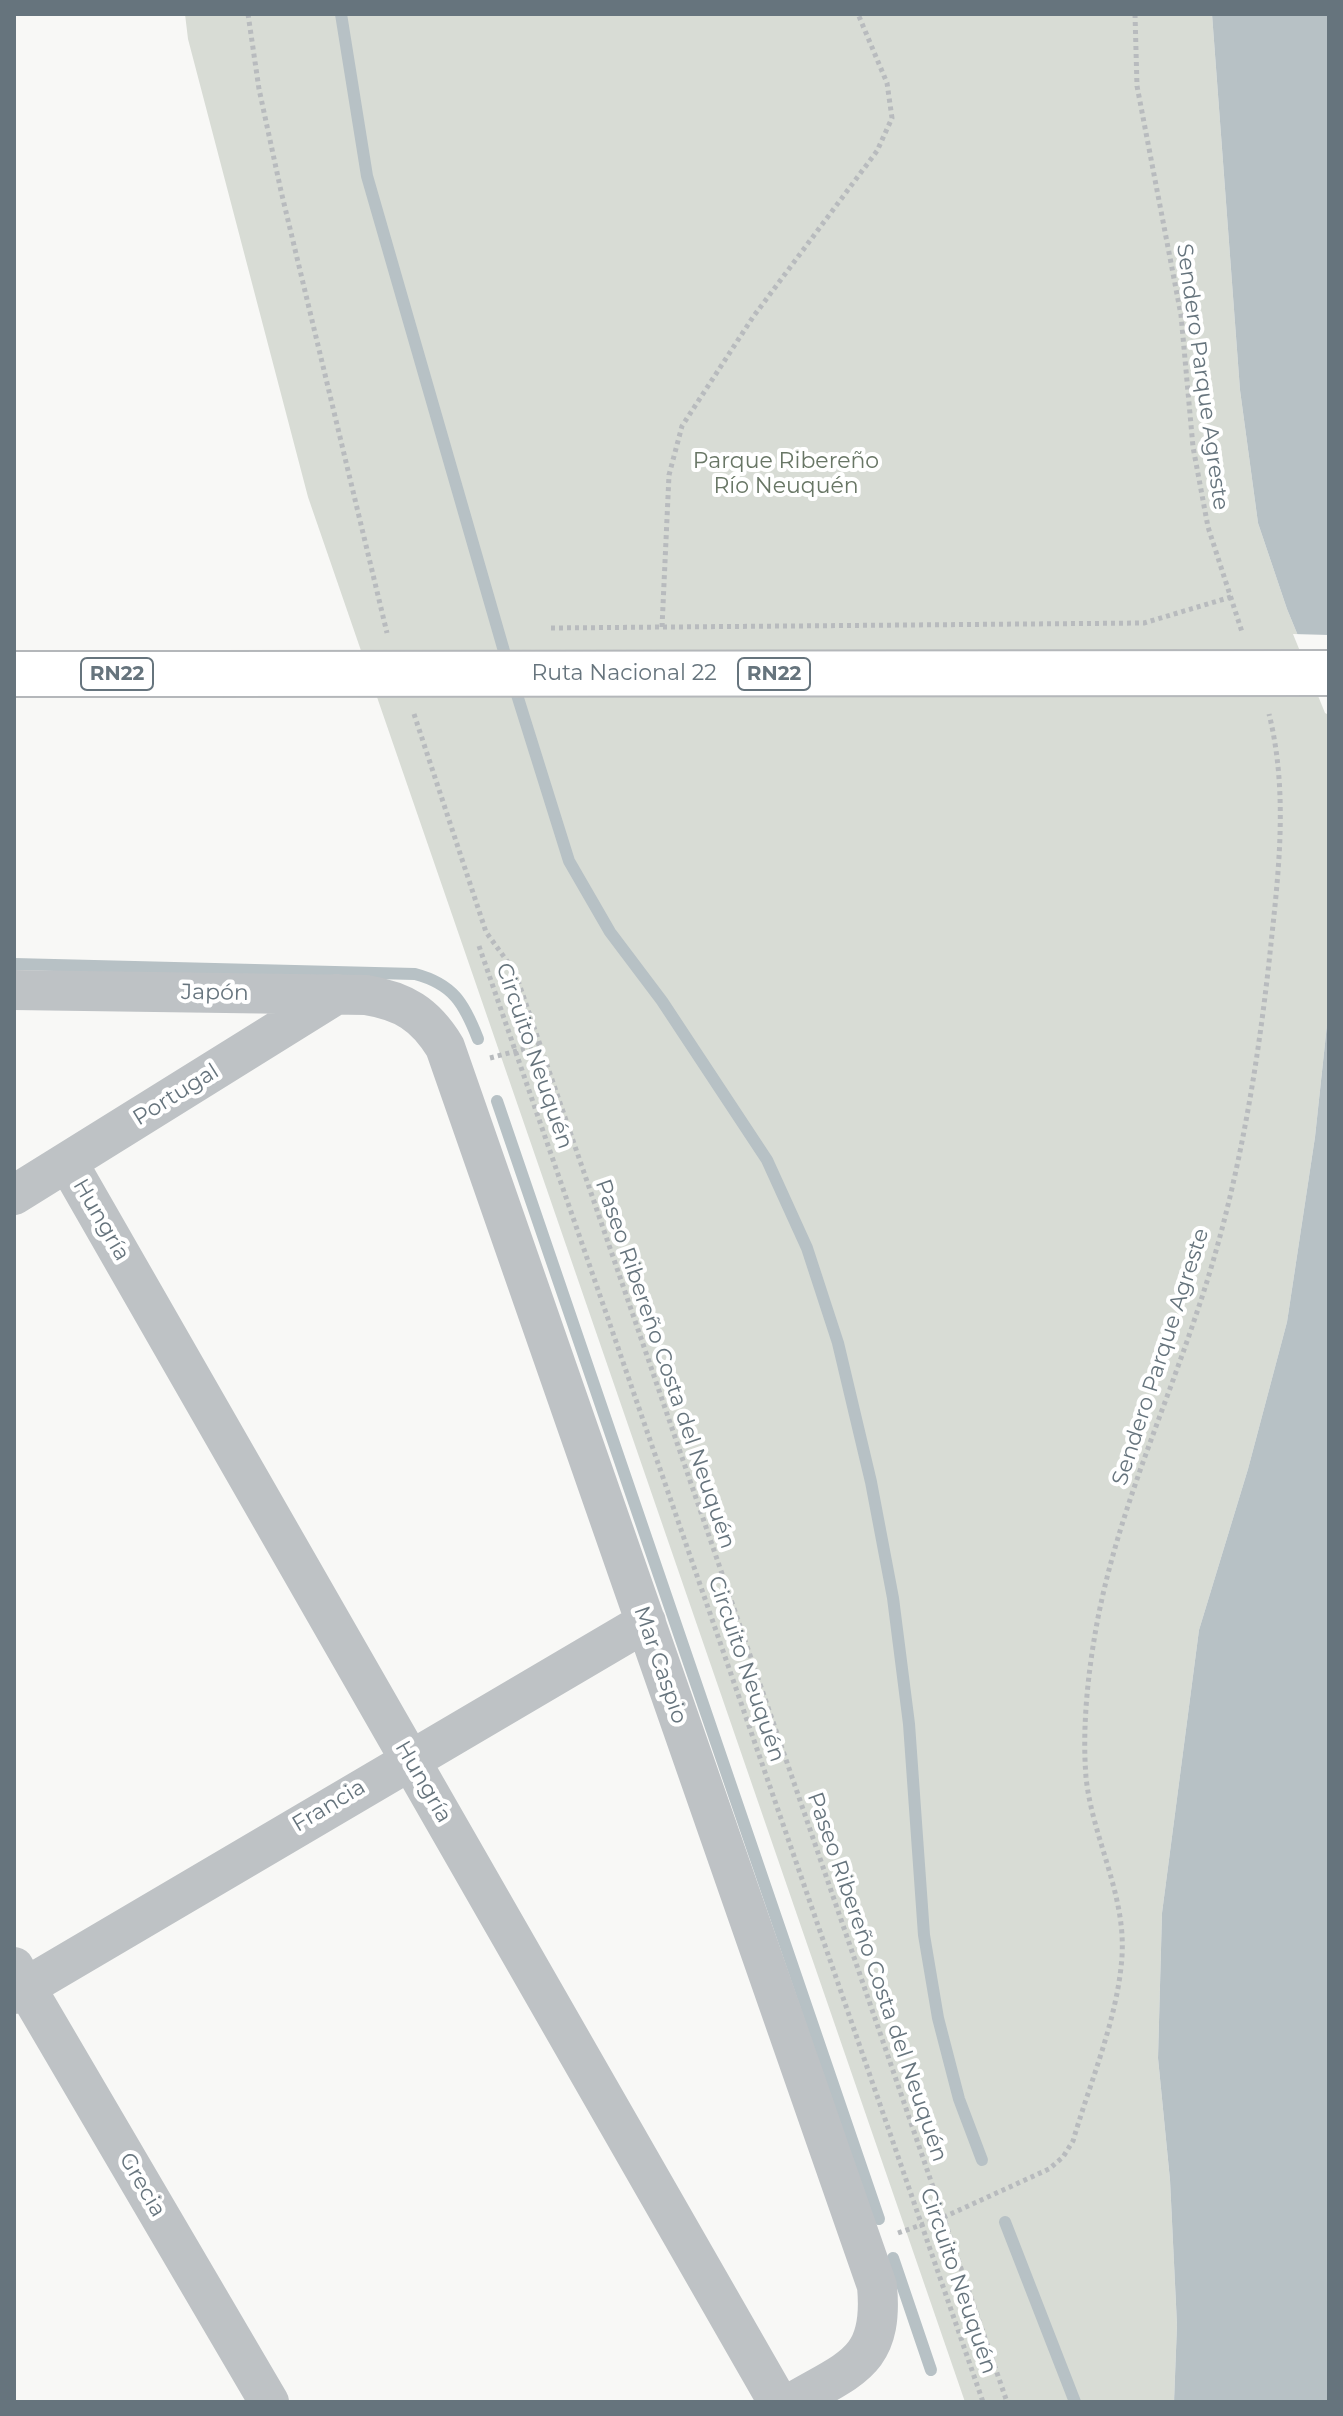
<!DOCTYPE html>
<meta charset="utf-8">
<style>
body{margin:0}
#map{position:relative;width:1343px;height:2416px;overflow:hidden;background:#f8f8f6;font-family:Montserrat,sans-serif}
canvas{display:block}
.frame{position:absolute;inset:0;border:16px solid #66747d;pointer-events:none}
</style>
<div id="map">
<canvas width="1343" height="2416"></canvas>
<div class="frame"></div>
</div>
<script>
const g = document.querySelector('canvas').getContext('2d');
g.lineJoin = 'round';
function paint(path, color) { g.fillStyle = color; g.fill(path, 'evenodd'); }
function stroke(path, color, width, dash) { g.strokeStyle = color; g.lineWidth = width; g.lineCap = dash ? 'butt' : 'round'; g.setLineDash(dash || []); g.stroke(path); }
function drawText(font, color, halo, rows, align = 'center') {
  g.font = font + ' Montserrat,sans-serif'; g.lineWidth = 8; g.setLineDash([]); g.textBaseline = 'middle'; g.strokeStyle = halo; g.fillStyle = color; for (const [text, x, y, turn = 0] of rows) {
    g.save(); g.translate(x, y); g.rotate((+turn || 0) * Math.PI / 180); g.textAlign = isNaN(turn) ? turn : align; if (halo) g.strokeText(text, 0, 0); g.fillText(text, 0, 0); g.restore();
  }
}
paint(new Path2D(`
 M 185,14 L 1212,14 L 1240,390 L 1258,523 L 1287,609 L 1329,711 L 1329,1006 L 1315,1137 L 1287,1322 L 1248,1469 L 1199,1630 L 1162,1913 L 1158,2058 L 1170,2180 L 1177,2325 L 1174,2402 L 965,2402 L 308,497 L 188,39 Z`), '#d8dcd5');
paint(new Path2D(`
 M 1212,14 L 1329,14 L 1329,711 L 1287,609 L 1258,523 L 1240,390 Z
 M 1329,1006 L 1329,2402 L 1174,2402 L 1177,2325 L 1170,2180 L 1158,2058 L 1162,1913 L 1199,1630 L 1248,1469 L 1287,1322 L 1315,1137 Z`), '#b7c1c5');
paint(new Path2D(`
 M 1293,634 L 1329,635 L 1329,715 L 1325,713 Z`), '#f8f8f6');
stroke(new Path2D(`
 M 341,14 L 367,176 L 508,665
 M 513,682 L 569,861 L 610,932 L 662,1001 L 767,1160 L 807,1248 L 838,1343 L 871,1482 L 893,1598 L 909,1724 L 924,1935 L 938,2018 L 959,2099 L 982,2160
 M 14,964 L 415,974 C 453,984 464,1003 478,1039
 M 497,1101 L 879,2219
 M 1005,2222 L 1075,2402
 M 893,2258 L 931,2370`), '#b7c1c5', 12);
const trunk = new Path2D(`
 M 14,674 L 219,674`);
stroke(trunk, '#b4b7ba', 48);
stroke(new Path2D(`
 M 248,14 L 259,89 L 281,191 L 387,633
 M 1135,14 L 1137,86 L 1181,315 L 1193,447 L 1208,527 L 1242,632
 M 662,627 L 669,475 L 682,426 L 753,317 L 877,151 L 892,118 L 887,83 L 858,14
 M 551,628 L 1144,623 L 1231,597
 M 414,714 L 486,932 L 515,972 L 1007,2402
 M 479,946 L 983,2402
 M 490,1058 L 539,1045
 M 898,2233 L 944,2217 L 1049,2169 L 1063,2157 L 1073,2141 C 1090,2082 1118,2018 1122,1956 C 1126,1894 1092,1837 1086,1777 C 1082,1727 1088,1672 1097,1623 C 1117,1516 1162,1417 1196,1315 C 1238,1193 1259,1062 1272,934 C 1280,861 1287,786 1269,714`), '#b8bbbe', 5, [4, 4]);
stroke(new Path2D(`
 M 14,990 L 366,995 C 403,1001 425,1014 445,1047 L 877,2286 C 884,2362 851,2368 793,2402
 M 68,1163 L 778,2402
 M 14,1195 L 337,994
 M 14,1967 L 269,2402
 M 14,1994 L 646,1622`), '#bec2c5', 40);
stroke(trunk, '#fff', 44);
const trunkBridge = new Path2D(`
 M 219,674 L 1329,673`);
stroke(trunkBridge, '#b4b7ba', 48, []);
stroke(trunkBridge, '#fff', 44);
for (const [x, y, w] of [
 [117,674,72],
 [774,674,72]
]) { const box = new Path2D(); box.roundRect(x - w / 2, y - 16, w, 32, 6); g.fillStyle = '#fff'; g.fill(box); stroke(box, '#66747d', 2); }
drawText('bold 20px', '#66747d', null, [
 ["RN22",117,674],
 ["RN22",774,674]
]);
drawText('22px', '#66747d', '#fff', [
 ["Sendero Parque Agreste",1202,377,82],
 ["Ruta Nacional 22",624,674],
 ["Japón",215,993,1],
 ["Circuito Neuquén",534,1056,71],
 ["Portugal",176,1095,-32],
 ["Hungría",101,1220,60],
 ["Sendero Parque Agreste",1161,1357,-72],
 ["Paseo Ribereño Costa del Neuquén",665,1364,71],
 ["Mar Caspio",660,1665,71],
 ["Circuito Neuquén",746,1669,71],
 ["Hungría",423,1782,60],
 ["Francia",329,1806,-31],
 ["Paseo Ribereño Costa del Neuquén",877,1977,71],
 ["Grecia",142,2185,60],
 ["Circuito Neuquén",958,2281,71]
]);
drawText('22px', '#687665', '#fff', [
 ["Parque Ribereño",786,462],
 ["Río Neuquén",786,487]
]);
</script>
